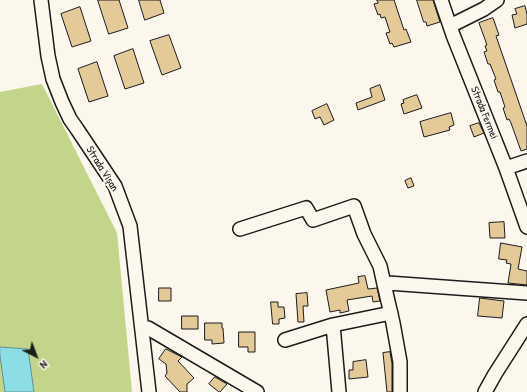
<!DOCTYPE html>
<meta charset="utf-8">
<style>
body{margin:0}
#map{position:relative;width:527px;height:392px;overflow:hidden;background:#fbf7ec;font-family:"Patrick Hand",sans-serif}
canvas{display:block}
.north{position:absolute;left:16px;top:336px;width:40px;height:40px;-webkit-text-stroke:3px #fbf7ec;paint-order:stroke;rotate:138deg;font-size:11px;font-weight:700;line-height:16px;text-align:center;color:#1c1c1c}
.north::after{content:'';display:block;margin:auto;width:14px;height:18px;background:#1c1c1c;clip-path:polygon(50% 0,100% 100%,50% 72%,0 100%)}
</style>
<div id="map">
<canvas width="527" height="392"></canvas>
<div class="north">N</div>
</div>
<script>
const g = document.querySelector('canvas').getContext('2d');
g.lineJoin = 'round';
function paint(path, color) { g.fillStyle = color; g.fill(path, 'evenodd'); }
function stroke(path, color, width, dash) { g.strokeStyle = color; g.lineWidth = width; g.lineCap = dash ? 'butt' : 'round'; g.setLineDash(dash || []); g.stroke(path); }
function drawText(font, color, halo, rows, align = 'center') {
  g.font = font + ' "Patrick Hand",sans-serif'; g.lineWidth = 4; g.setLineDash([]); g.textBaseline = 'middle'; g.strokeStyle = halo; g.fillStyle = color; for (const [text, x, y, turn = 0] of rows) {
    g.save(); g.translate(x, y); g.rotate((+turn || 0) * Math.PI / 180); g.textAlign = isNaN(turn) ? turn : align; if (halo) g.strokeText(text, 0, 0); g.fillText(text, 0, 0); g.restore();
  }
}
paint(new Path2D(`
 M 42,84 L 117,233 L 132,392 L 0,392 L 0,92 Z`), '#c2d58a');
const water = new Path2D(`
 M 0,347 L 28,349 L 34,392 L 5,392 L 0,356 Z`);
paint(water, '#8ddee4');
stroke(water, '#609094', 1);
const building = new Path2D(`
 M 98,0 L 119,0 L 128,28 L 109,34 Z
 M 139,0 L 160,0 L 164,13 L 145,20 Z
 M 377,0 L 394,0 L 404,30 L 406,29 L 411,42 L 394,47 L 392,43 L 390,44 L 386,33 L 390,32 L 385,17 L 381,18 L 380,14 L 378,15 L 374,4 L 378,3 Z
 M 417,0 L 433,0 L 440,22 L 427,26 L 426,22 L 424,22 Z
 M 525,6 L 527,14 L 527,24 L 515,28 L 512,15 L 517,14 L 515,9 Z
 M 80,7 L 91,41 L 72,47 L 61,14 Z
 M 493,18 L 499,35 L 496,36 L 527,126 L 527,149 L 521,151 L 511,123 L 509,119 L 507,120 L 503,108 L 505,107 L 500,92 L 498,92 L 494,80 L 496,79 L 490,64 L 488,64 L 484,52 L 487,51 L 485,46 L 487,45 L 479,23 Z
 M 169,35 L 181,68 L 162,75 L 150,41 Z
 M 133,49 L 144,83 L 125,89 L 114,56 Z
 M 97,62 L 108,96 L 89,102 L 78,69 Z
 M 380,85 L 385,100 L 358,110 L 356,103 L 372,97 L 370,89 Z
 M 417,95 L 422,108 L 404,114 L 401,104 L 404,103 L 403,100 Z
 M 327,104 L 334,120 L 324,125 L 320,117 L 315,119 L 312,111 Z
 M 451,113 L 454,125 L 449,127 L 450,130 L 424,137 L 420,122 Z
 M 479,123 L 484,133 L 474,137 L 470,126 Z
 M 411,178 L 414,186 L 408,188 L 405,181 Z
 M 504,222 L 505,238 L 490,238 L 489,223 Z
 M 501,243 L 522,247 L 518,269 L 527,271 L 527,285 L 508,283 L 511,264 L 506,263 L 507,260 L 499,259 Z
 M 365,276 L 368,289 L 377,288 L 380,301 L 373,302 L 372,296 L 347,300 L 349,311 L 340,313 L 340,310 L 330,312 L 326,290 L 359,283 L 358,277 Z
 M 159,288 L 171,288 L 171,301 L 159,301 Z
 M 307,293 L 308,306 L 303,306 L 304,322 L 298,322 L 296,294 Z
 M 480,298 L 504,301 L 502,318 L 478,316 Z
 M 271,302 L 278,302 L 278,307 L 284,307 L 285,318 L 279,319 L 279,324 L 273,324 Z
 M 182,316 L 198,316 L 198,329 L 182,329 Z
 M 205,323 L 222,323 L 222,328 L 223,328 L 224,343 L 212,344 L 212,340 L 205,340 Z
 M 239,332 L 255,332 L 255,352 L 248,352 L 248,347 L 239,347 Z
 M 166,349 L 182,357 L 178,361 L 194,378 L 187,384 L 187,392 L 180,392 L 165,376 L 167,373 L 166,364 L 159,359 Z
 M 390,352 L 392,363 L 392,392 L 387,392 L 383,353 Z
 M 366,360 L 368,377 L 349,379 L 349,370 L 353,370 L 353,362 Z
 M 215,377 L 227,384 L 220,392 L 219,392 L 209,384 Z`);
paint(building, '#e4c999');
stroke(building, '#1c1c1c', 1);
const minor = new Path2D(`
 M 41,0 L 48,56 L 53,79 L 62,102 L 70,119 L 77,129 L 115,186 L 130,226 L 149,392
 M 441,0 L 453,35 L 506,168 L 527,227
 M 450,26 L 484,9 L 497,0
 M 506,168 L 527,161
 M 240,229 L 306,208 L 313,220 L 354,206 L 364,234 L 380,266 L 384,284
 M 333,325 L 339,392
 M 142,328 L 148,328 L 257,392
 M 285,340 L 333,325 L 391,313
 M 400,392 L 400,362 L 393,323 L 384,284 L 388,283 L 527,293
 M 485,392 L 495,374 L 527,324`);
stroke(minor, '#1c1c1c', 16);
stroke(minor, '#fbf7ec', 13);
drawText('11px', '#1c1c1c', '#fbf7ec', [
 ["Strada Fermei",484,113,68],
 ["Strada Vișan",102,169,58]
]);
</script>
